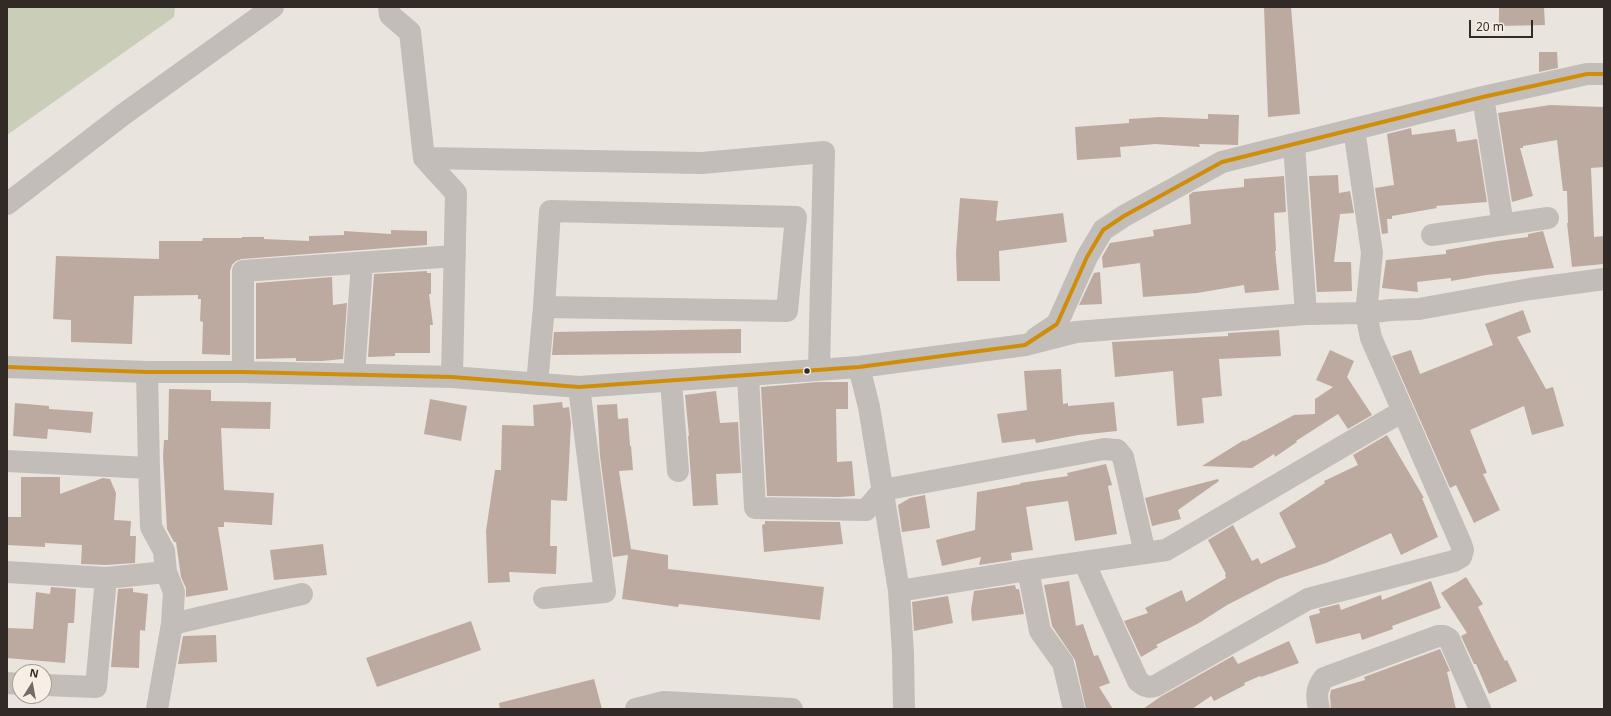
<!DOCTYPE html>
<style>
body{margin:0}
#map{position:relative;width:1611px;height:716px;overflow:hidden;background:#eae4de;font-family:"Noto Sans",sans-serif}
canvas{display:block}
.frame{position:absolute;inset:0;border:8px solid #322a27;pointer-events:none}
.north{position:absolute;left:12px;top:664px;width:40px;height:40px;box-sizing:border-box;background:#f7efe5;border:1px solid #a8a099;border-radius:50%;rotate:11deg;font-size:11px;font-weight:700;line-height:16px;text-align:center;color:#322a27}
.north::after{content:'';display:block;margin:auto;width:14px;height:18px;background:#726b67;clip-path:polygon(50% 0,100% 100%,50% 72%,0 100%)}
.scale{position:absolute;left:1469px;top:20px;width:64px;height:18px;box-sizing:border-box;border:2px solid #322a27;border-top:0;padding-left:5px;font-size:12px;line-height:14px;white-space:nowrap;color:#322a27;-webkit-text-stroke:3px #f7efe5;paint-order:stroke}
</style>
<div id="map">
<canvas width="1611" height="716"></canvas>
<div class="frame"></div>
<div class="north">N</div>
<div class="scale">20 m</div>
</div>
<script>
const g = document.querySelector('canvas').getContext('2d');
g.lineJoin = 'round';
function paint(path, color) { g.fillStyle = color; g.fill(path, 'evenodd'); }
function stroke(path, color, width, dash) { g.strokeStyle = color; g.lineWidth = width; g.lineCap = dash ? 'butt' : 'round'; g.setLineDash(dash || []); g.stroke(path); }
paint(new Path2D(`
 M 7,7 L 175,7 L 174,17 L 7,135 Z`), '#caceb9');
paint(new Path2D(`
 M 1264,7 L 1291,7 L 1300,114 L 1268,117 Z
 M 1499,7 L 1544,7 L 1545,25 L 1499,26 Z
 M 1539,52 L 1557,52 L 1558,68 L 1539,72 Z
 M 1550,105 L 1604,107 L 1604,167 L 1591,168 L 1594,237 L 1604,236 L 1604,264 L 1572,267 L 1567,223 L 1568,223 L 1567,191 L 1563,191 L 1557,140 L 1523,146 L 1523,148 L 1520,148 L 1533,196 L 1512,202 L 1498,113 Z
 M 1208,114 L 1239,115 L 1238,145 L 1199,144 L 1200,147 L 1155,144 L 1120,147 L 1121,157 L 1077,160 L 1075,127 L 1129,123 L 1129,119 L 1160,117 L 1208,119 Z
 M 1411,128 L 1412,135 L 1455,129 L 1457,142 L 1477,139 L 1487,202 L 1436,206 L 1437,208 L 1392,216 L 1392,219 L 1387,219 L 1388,233 L 1382,234 L 1375,188 L 1394,185 L 1387,134 Z
 M 1338,175 L 1339,193 L 1350,191 L 1354,213 L 1340,214 L 1334,262 L 1351,262 L 1352,291 L 1317,292 L 1309,176 Z
 M 1284,176 L 1286,212 L 1274,213 L 1276,251 L 1275,251 L 1279,290 L 1245,293 L 1244,285 L 1197,293 L 1143,297 L 1140,263 L 1103,268 L 1102,257 L 1110,243 L 1154,236 L 1153,230 L 1191,224 L 1189,195 L 1193,192 L 1244,187 L 1244,179 Z
 M 960,198 L 998,201 L 996,221 L 1063,213 L 1067,242 L 999,251 L 1000,281 L 957,281 L 956,253 Z
 M 391,230 L 427,231 L 427,245 L 242,259 L 236,261 L 232,265 L 230,271 L 230,355 L 202,354 L 203,322 L 200,321 L 201,299 L 198,299 L 198,295 L 134,296 L 132,344 L 71,342 L 71,320 L 53,319 L 56,256 L 159,259 L 159,241 L 202,241 L 203,238 L 242,238 L 242,237 L 264,237 L 264,239 L 309,241 L 309,236 L 344,235 L 344,231 L 391,234 Z
 M 1543,231 L 1554,268 L 1486,275 L 1451,281 L 1451,278 L 1417,282 L 1418,292 L 1382,288 L 1386,260 L 1446,254 L 1446,250 L 1497,241 L 1528,237 L 1528,234 Z
 M 427,271 L 427,273 L 431,273 L 431,294 L 429,294 L 433,325 L 430,325 L 430,353 L 395,353 L 395,356 L 368,357 L 374,274 Z
 M 1100,272 L 1102,304 L 1079,305 L 1094,273 Z
 M 332,277 L 333,305 L 347,303 L 343,359 L 322,361 L 296,361 L 296,358 L 256,359 L 256,283 Z
 M 1523,310 L 1531,332 L 1517,337 L 1546,389 L 1553,387 L 1564,426 L 1532,435 L 1524,406 L 1470,430 L 1487,473 L 1483,474 L 1500,510 L 1474,523 L 1456,485 L 1450,488 L 1392,356 L 1411,350 L 1420,374 L 1493,345 L 1485,324 Z
 M 741,329 L 741,353 L 552,355 L 554,332 Z
 M 1279,330 L 1281,356 L 1219,359 L 1222,396 L 1202,398 L 1204,423 L 1177,426 L 1173,371 L 1115,377 L 1112,342 L 1228,336 L 1228,333 Z
 M 1330,350 L 1354,361 L 1347,377 L 1372,415 L 1348,429 L 1338,414 L 1296,441 L 1297,442 L 1275,457 L 1274,454 L 1252,468 L 1202,466 L 1244,440 L 1245,441 L 1294,415 L 1315,414 L 1315,399 L 1333,387 L 1316,380 Z
 M 1061,369 L 1063,404 L 1068,403 L 1068,406 L 1114,402 L 1117,431 L 1078,435 L 1036,443 L 1035,439 L 1002,443 L 997,414 L 1027,410 L 1024,371 Z
 M 818,382 L 848,382 L 848,409 L 836,409 L 837,462 L 852,461 L 855,496 L 839,497 L 767,496 L 761,387 Z
 M 169,389 L 211,390 L 211,401 L 271,402 L 270,429 L 221,428 L 224,490 L 274,493 L 272,525 L 224,522 L 224,527 L 218,527 L 228,590 L 186,597 L 186,588 L 181,577 L 176,542 L 174,542 L 167,529 L 163,456 L 164,440 L 168,440 Z
 M 716,391 L 720,423 L 738,422 L 741,473 L 716,474 L 718,505 L 693,506 L 688,436 L 689,436 L 685,395 Z
 M 430,399 L 467,406 L 461,441 L 424,434 Z
 M 562,402 L 563,408 L 569,407 L 571,423 L 567,501 L 551,500 L 550,546 L 557,546 L 556,574 L 509,572 L 510,582 L 488,583 L 486,531 L 495,470 L 501,470 L 502,425 L 534,426 L 533,405 Z
 M 15,403 L 49,406 L 49,409 L 93,412 L 91,433 L 48,429 L 47,439 L 13,436 Z
 M 617,404 L 618,419 L 628,418 L 630,446 L 631,446 L 633,470 L 619,471 L 631,549 L 668,555 L 668,569 L 824,587 L 820,620 L 679,604 L 678,607 L 622,599 L 628,555 L 613,557 L 600,456 L 597,405 Z
 M 1387,435 L 1424,498 L 1422,498 L 1438,537 L 1401,555 L 1391,533 L 1326,563 L 1278,579 L 1227,605 L 1199,623 L 1156,645 L 1158,647 L 1141,657 L 1124,621 L 1148,613 L 1145,608 L 1182,590 L 1186,602 L 1226,578 L 1225,575 L 1226,574 L 1208,540 L 1233,525 L 1252,561 L 1258,558 L 1261,564 L 1296,547 L 1279,513 L 1325,483 L 1324,481 L 1358,465 L 1353,455 Z
 M 1106,464 L 1112,485 L 1108,486 L 1117,534 L 1075,541 L 1068,501 L 1026,507 L 1033,550 L 1011,553 L 1012,560 L 979,565 L 981,557 L 942,566 L 936,540 L 975,530 L 977,492 L 1021,484 L 1020,483 L 1068,476 L 1067,473 Z
 M 21,477 L 60,477 L 60,494 L 103,478 L 110,479 L 116,493 L 114,520 L 131,521 L 130,536 L 136,536 L 135,563 L 106,565 L 81,564 L 82,545 L 45,543 L 45,547 L 7,545 L 7,517 L 21,517 Z
 M 1218,479 L 1219,481 L 1178,510 L 1181,519 L 1152,526 L 1145,498 Z
 M 925,495 L 930,528 L 902,532 L 898,505 L 910,498 Z
 M 765,521 L 840,522 L 843,544 L 764,552 L 762,525 L 765,524 Z
 M 323,544 L 327,575 L 274,580 L 270,550 Z
 M 1466,577 L 1483,604 L 1478,607 L 1505,661 L 1507,660 L 1517,681 L 1489,694 L 1476,664 L 1474,664 L 1461,636 L 1467,633 L 1441,593 Z
 M 1069,581 L 1076,626 L 1083,624 L 1094,656 L 1098,655 L 1110,683 L 1099,687 L 1113,709 L 1086,709 L 1075,660 L 1052,626 L 1044,585 Z
 M 1431,581 L 1441,608 L 1392,626 L 1393,629 L 1362,640 L 1360,633 L 1316,644 L 1309,616 L 1320,613 L 1319,609 L 1339,604 L 1341,610 L 1381,595 L 1382,600 Z
 M 1015,585 L 1016,589 L 1019,589 L 1024,614 L 972,621 L 971,610 L 974,591 Z
 M 51,587 L 76,589 L 74,623 L 68,623 L 65,663 L 7,658 L 7,628 L 33,629 L 36,592 L 50,594 Z
 M 133,588 L 133,592 L 148,594 L 145,631 L 140,630 L 139,668 L 111,667 L 118,589 Z
 M 948,596 L 953,623 L 914,631 L 912,602 Z
 M 471,621 L 481,650 L 377,687 L 366,658 Z
 M 216,635 L 217,662 L 178,664 L 183,636 Z
 M 1289,641 L 1299,663 L 1261,677 L 1260,676 L 1244,683 L 1245,685 L 1214,701 L 1211,696 L 1192,709 L 1143,709 L 1160,697 L 1233,656 L 1238,664 Z
 M 1440,649 L 1450,671 L 1447,672 L 1456,709 L 1331,709 L 1330,696 L 1331,690 L 1365,680 L 1364,677 Z
 M 594,679 L 602,709 L 500,709 L 499,703 Z`), '#bcaaa1');
stroke(new Path2D(`
 M 389,7 L 390,15 L 410,32 L 424,158 L 456,193 L 452,377
 M 1483,97 L 1503,225
 M 1294,145 L 1306,314
 M 424,158 L 702,163 L 824,152 L 819,370
 M 1432,235 L 1548,218
 M 1036,338 L 1057,324 L 1087,257 L 1103,230 L 1124,216 L 1222,162 L 1483,97 L 1587,74 L 1604,74
 M 7,367 L 147,372 L 243,372 L 452,377 L 579,387 L 859,367 L 1025,345 L 1076,332 L 1306,314 L 1366,313 L 1390,310 L 1419,309 L 1530,289 L 1604,279
 M 859,367 L 869,407 L 899,591 L 1028,570 L 1166,550 L 1403,411 L 1371,338 L 1366,313 L 1372,253 L 1354,129
 M 147,372 L 149,468
 M 243,372 L 243,271 L 455,256
 M 354,375 L 362,263
 M 748,375 L 755,508 L 866,510 L 883,490 L 1104,449 L 1117,450 L 1123,457 L 1145,553
 M 671,381 L 678,471
 M 537,384 L 544,307 L 787,311 L 796,217 L 550,211 L 544,307
 M 7,461 L 149,468 L 151,527 L 164,551 L 166,572
 M 1084,562 L 1138,681 C 1144,686 1148,688 1155,686 L 1308,599 L 1454,561 L 1461,557 L 1463,550 L 1461,544 L 1403,411
 M 1028,570 L 1040,631 L 1063,663 L 1074,709
 M 7,572 L 106,578 L 166,572 L 174,592 L 172,624 L 157,709
 M 899,591 L 903,653 L 904,709
 M 544,598 L 605,592 L 579,387
 M 172,624 L 302,594
 M 7,683 L 20,684
 M 44,685 L 96,687 L 106,578
 M 636,709 L 664,702 L 792,709
 M 1319,709 C 1316,696 1316,689 1324,678 L 1438,636 L 1444,636 L 1449,639 L 1480,709`), '#c2bdb8', 22);
stroke(new Path2D(`
 M 7,204 L 124,114 L 273,7`), '#c2bdb8', 22);
stroke(new Path2D(`
 M 7,367 L 147,372 L 243,372 L 452,377 L 579,387 L 859,367 L 1025,345 L 1057,324 L 1087,257 L 1103,230 L 1124,216 L 1222,162 L 1483,97 L 1587,74 L 1604,74`), '#d08d08', 4);
for (const [x, y, r, color] of [
 [807,371,3.5,"#322a27"]
]) { const dot = new Path2D(); dot.arc(x, y, r, 0, 2 * Math.PI); g.fillStyle = color; g.fill(dot); stroke(dot, '#f7efe5', 1.5); }
</script>
